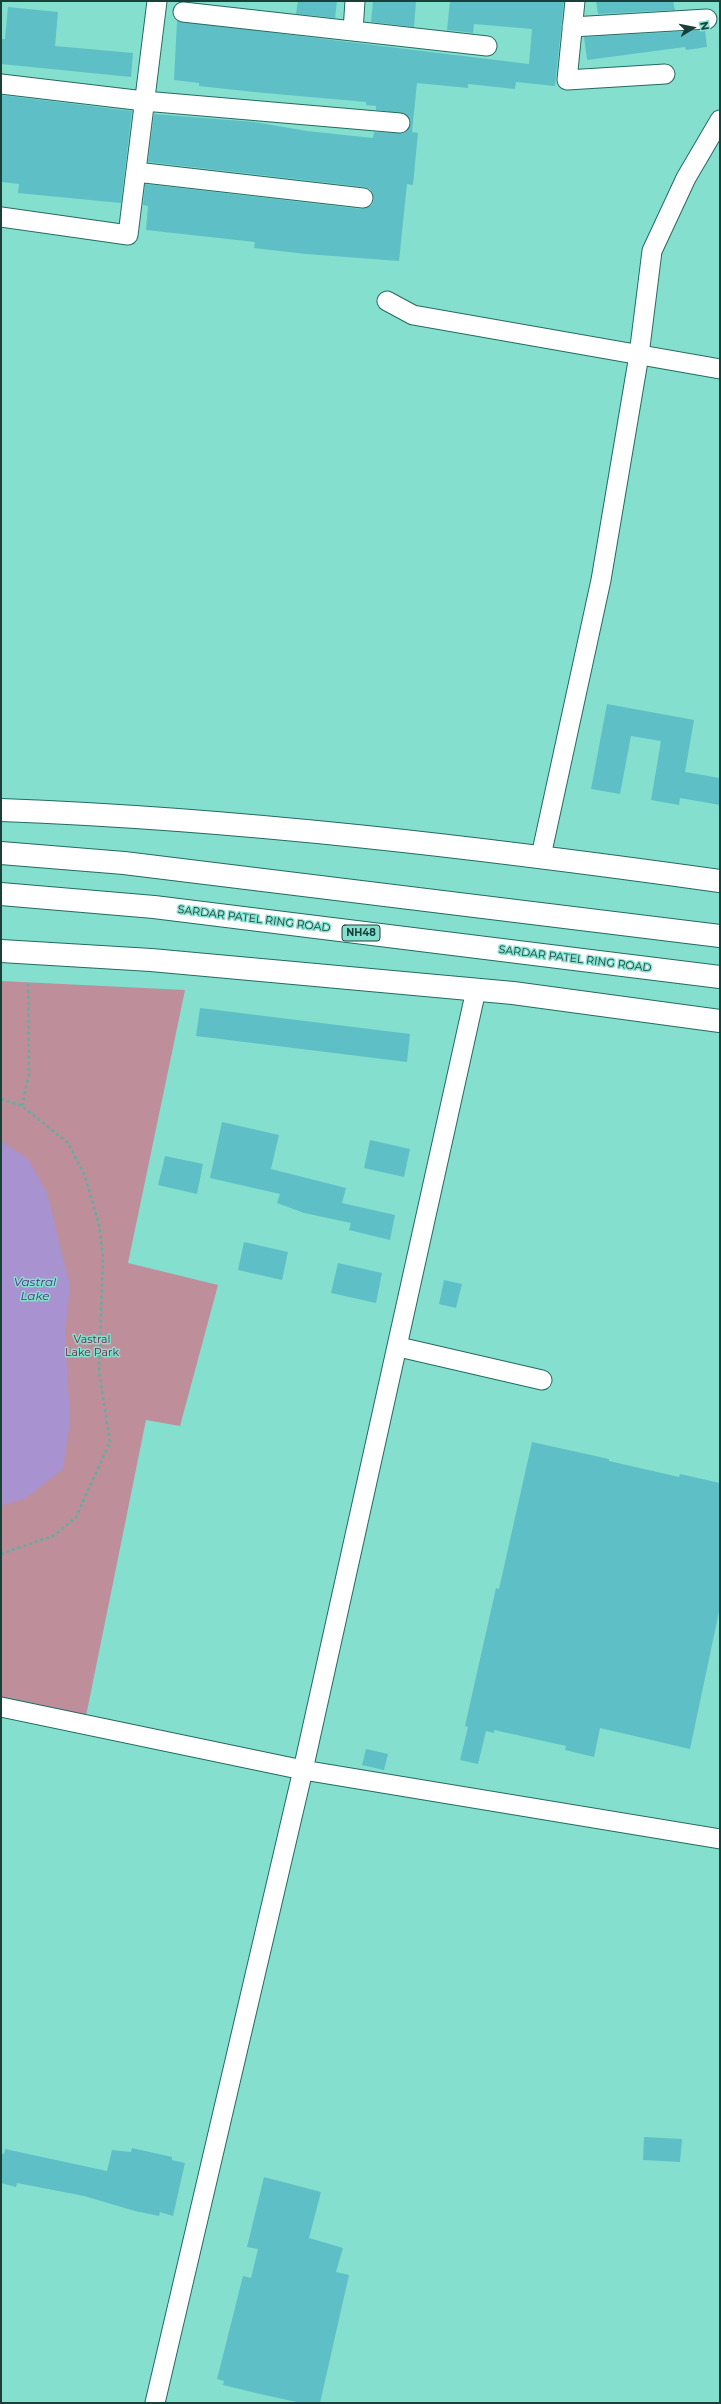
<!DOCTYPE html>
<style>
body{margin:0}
#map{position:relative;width:721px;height:2404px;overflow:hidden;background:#84dfcf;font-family:Montserrat,sans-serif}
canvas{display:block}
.frame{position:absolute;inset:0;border:2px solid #183f38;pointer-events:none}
.north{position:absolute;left:673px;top:8px;width:40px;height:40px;-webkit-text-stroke:3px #84dfcf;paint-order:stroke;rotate:80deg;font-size:11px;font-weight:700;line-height:16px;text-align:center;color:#183f38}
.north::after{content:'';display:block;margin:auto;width:14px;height:18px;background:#183f38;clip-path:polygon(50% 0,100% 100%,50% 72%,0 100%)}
</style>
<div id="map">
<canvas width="721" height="2404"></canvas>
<div class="frame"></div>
<div class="north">N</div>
</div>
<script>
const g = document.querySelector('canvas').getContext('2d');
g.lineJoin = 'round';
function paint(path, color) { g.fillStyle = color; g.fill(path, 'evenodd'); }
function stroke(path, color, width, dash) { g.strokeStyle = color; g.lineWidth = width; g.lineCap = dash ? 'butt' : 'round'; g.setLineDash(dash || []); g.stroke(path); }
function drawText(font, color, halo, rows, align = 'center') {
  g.font = font + ' Montserrat,sans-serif'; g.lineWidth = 3; g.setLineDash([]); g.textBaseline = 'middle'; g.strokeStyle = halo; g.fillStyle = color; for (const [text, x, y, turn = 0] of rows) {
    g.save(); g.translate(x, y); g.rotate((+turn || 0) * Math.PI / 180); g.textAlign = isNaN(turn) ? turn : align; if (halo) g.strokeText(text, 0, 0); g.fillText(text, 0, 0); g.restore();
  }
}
paint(new Path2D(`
 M 1,981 L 185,990 L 128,1263 L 218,1285 L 180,1426 L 146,1420 L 86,1716 L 1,1698 Z`), '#be8e9b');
paint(new Path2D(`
 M 1,1141 L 28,1159 L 47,1193 L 70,1286 L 65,1332 L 70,1422 L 63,1469 L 26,1498 L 1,1506 Z`), '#a892d0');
paint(new Path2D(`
 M 298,1 L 337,1 L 335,18 L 296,14 Z
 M 373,1 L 416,1 L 414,27 L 371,22 Z
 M 450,1 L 564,1 L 555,86 L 516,82 L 515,89 L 468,84 L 468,88 L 417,83 L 412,132 L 418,133 L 413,185 L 407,184 L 399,261 L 306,254 L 254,248 L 255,242 L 146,230 L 148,206 L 143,205 L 145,184 L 362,209 L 372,205 L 374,199 L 370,189 L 364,187 L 148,162 L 154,114 L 254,122 L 307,131 L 373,138 L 374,132 L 404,133 L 411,124 L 406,114 L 376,110 L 376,106 L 366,105 L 366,102 L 254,92 L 199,86 L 199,83 L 174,80 L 177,21 L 529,64 L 532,29 L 474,24 L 473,33 L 447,30 Z
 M 596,1 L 673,1 L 675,10 L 598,14 Z
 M 8,7 L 58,12 L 55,46 L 133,53 L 131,77 L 1,64 L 1,39 L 5,39 Z
 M 705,30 L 707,47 L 686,50 L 685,47 L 587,60 L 584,37 Z
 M 1,95 L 132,111 L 121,203 L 18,193 L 19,184 L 1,182 Z
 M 607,704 L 694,720 L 685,772 L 720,778 L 720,805 L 680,798 L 679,805 L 651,800 L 661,741 L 631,736 L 620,794 L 591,789 Z
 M 200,1008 L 410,1034 L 407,1062 L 196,1036 Z
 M 222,1122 L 279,1135 L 271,1169 L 346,1188 L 342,1203 L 395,1215 L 390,1240 L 349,1230 L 351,1223 L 304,1213 L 277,1203 L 280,1194 L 210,1178 Z
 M 370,1140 L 410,1149 L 404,1177 L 364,1168 Z
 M 165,1156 L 203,1164 L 197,1194 L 158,1185 Z
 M 244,1242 L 288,1252 L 282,1280 L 238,1270 Z
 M 338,1263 L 382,1273 L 376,1303 L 331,1293 Z
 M 444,1280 L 462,1284 L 456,1308 L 439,1304 Z
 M 532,1442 L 609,1459 L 609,1461 L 679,1477 L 680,1474 L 720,1483 L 720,1607 L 690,1749 L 600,1728 L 594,1757 L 565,1750 L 566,1746 L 494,1730 L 494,1733 L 486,1731 L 478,1764 L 460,1760 L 468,1727 L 465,1726 L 496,1588 L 499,1589 Z
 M 366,1749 L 388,1754 L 384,1770 L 362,1765 Z
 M 644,2137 L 682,2139 L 680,2162 L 643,2160 Z
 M 132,2148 L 172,2157 L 172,2160 L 185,2163 L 173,2216 L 160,2212 L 159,2216 L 135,2211 L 84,2196 L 17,2183 L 16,2187 L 1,2183 L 1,2153 L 4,2154 L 5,2149 L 107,2171 L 112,2150 L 131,2152 Z
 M 264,2177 L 321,2192 L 309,2238 L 343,2248 L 336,2272 L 349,2275 L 320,2403 L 301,2403 L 260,2394 L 223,2385 L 224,2381 L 217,2379 L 243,2276 L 251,2278 L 258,2249 L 247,2247 Z`), '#5ec0c6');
const minor = new Path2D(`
 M 575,1 L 567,80 L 665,74
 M 183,12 L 487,46
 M 572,27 L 707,19
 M 353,31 L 355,1
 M 1,84 L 144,101 L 400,123
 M 136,172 L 363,198
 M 1,217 L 128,235 L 157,1
 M 387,301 L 413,315 L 720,369
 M 541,856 L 601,580 L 639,355 L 652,251 L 686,178 L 720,120
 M 399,1347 L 542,1380
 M 1,1707 L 303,1770 L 720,1839
 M 155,2403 L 303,1770 L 476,990`);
const tertiary = new Path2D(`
 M 1,810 C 242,819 482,848 720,881
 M 1,951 L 151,960 L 513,993 L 720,1021`);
const trunk = new Path2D(`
 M 1,853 L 124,863 L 720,936
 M 1,894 L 154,907 L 720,977`);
stroke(minor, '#236b60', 21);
stroke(tertiary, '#236b60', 24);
stroke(trunk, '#236b60', 24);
stroke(new Path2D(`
 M 1,1099 L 22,1106 L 68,1143 L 85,1176 L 99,1225 L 103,1257 L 99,1371 L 110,1442 L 76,1517 L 55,1535 L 1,1554
 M 22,1106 L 29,1074 L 28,983`), '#63aea1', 2.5, [3, 3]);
stroke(minor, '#fff', 19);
stroke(tertiary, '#fff', 22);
stroke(trunk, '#fff', 22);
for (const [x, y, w] of [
 [361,933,38]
]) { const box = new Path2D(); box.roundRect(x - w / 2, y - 8, w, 16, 3); g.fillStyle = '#84dfcf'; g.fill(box); stroke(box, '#183f38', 1); }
drawText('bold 10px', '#183f38', null, [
 ["NH48",361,933]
]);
drawText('11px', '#183f38', '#84dfcf', [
 ["SARDAR PATEL RING ROAD",254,919,7],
 ["SARDAR PATEL RING ROAD",575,959,7]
]);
drawText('11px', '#762041', '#84dfcf', [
 ["Vastral",92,1340],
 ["Lake Park",92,1353]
]);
drawText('italic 12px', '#51317b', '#84dfcf', [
 ["Vastral",35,1282],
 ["Lake",35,1296]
]);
</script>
